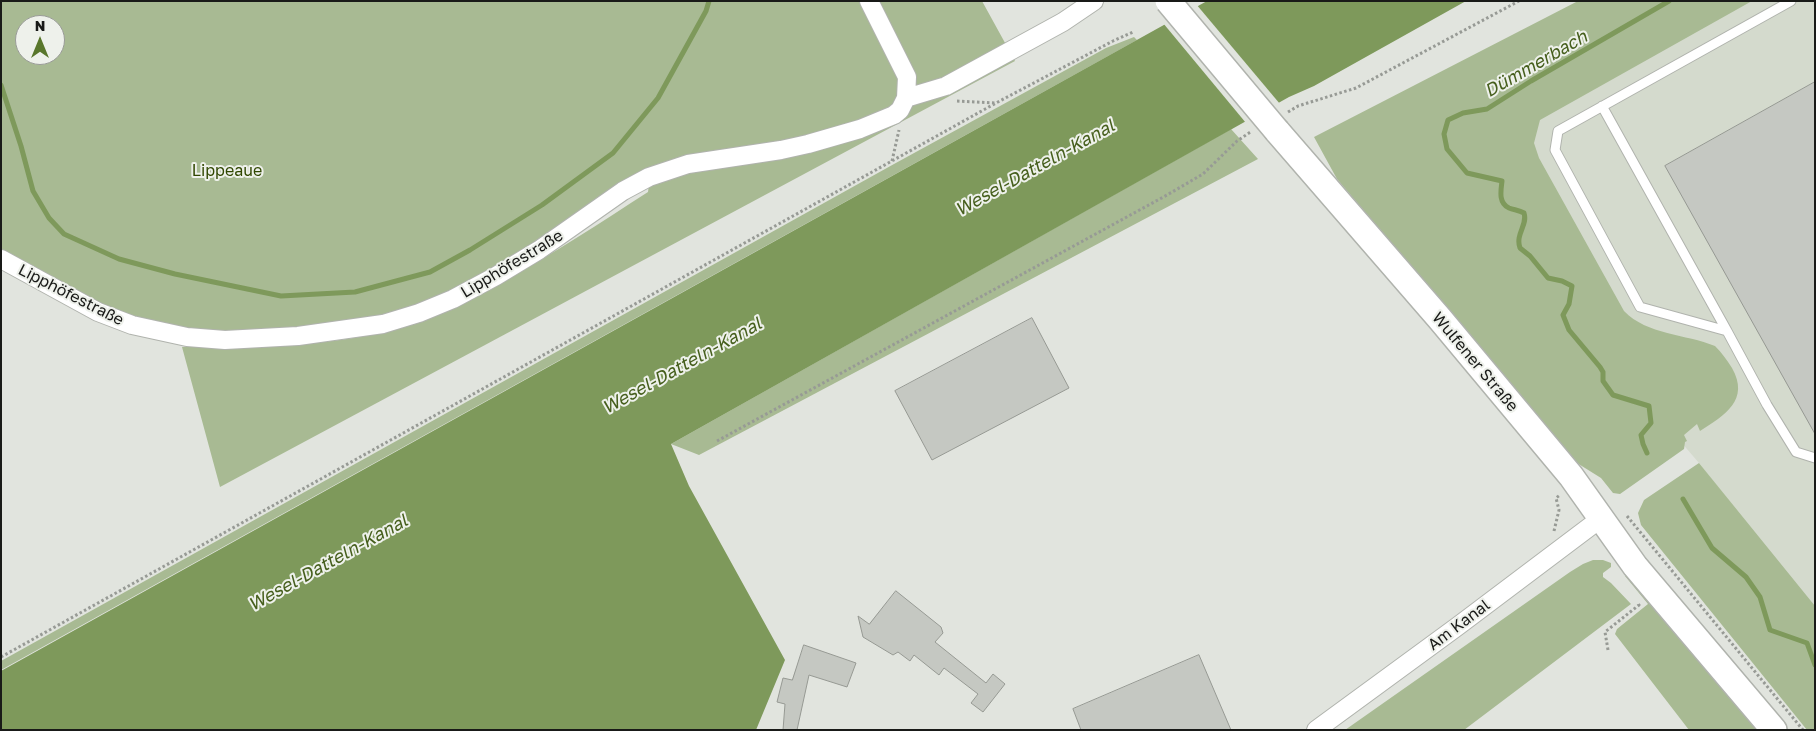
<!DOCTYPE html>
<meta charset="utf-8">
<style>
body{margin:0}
#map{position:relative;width:1816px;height:731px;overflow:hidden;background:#e1e4de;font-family:"Golos Text",sans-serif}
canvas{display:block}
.frame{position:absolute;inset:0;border:2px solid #191a18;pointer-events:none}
.north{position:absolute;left:15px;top:15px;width:50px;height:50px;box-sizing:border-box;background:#eef1eb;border:1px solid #999b97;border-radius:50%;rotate:0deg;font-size:14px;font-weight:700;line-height:20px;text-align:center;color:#191a18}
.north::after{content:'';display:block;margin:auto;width:18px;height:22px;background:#59772c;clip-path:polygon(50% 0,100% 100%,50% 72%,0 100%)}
</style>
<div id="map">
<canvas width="1816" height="731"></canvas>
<div class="frame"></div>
<div class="north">N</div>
</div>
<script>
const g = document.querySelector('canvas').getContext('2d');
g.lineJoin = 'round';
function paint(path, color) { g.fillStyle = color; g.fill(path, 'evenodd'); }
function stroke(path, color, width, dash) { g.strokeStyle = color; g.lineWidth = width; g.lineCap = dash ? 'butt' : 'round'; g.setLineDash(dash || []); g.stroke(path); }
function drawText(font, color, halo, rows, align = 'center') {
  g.font = font + ' "Golos Text",sans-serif'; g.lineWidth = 4; g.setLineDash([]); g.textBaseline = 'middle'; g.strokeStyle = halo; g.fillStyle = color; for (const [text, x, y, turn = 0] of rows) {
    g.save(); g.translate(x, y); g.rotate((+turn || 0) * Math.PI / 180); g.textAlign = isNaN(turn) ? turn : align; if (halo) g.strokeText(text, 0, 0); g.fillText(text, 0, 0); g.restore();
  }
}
paint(new Path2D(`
 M 1603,1 L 1815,1 L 1815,611 L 1699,463 L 1400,115 Z`), '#d4dacd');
paint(new Path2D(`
 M 1,1 L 982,1 L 1015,61 L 220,487 L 182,347 C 262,346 345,348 422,321 C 450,311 477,296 503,281 C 553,254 600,223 648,192 L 651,169 L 446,303 L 258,342 L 110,316 L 1,260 ZM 25,25 L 55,25 L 55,55 L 25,55 Z
 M 1578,1 L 1752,1 L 1540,120 L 1534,143 L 1539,158 L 1624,311 C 1647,335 1686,334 1715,346 C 1722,353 1727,360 1732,368 C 1750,400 1725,415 1700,431 L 1697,424 L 1684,435 L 1687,441 L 1685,442 L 1684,449 L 1620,494 L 1613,493 L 1601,478 L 1577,463 L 1337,179 L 1314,137 Z
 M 1134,37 L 1137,40 L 1,670 L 1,661 L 894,164 L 1106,48 Z
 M 1231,129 L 1258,159 L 699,455 L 671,444 Z
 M 1699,463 L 1815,606 L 1815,730 L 1807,730 L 1641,525 L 1638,513 L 1644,500 Z
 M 1593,560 L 1603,560 L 1611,563 L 1611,567 L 1603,573 L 1603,577 L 1611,583 L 1631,604 L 1464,730 L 1345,730 L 1570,572 L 1583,564 Z
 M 1626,573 L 1758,730 L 1689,730 L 1615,634 L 1617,629 L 1648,604 L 1625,576 Z`), '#a8ba93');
paint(new Path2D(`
 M 1207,1 L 1466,1 L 1314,86 L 1289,97 L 671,444 L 689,486 L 785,660 L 756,730 L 1,730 L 1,671 Z`), '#7e995b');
paint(new Path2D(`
 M 1196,4 L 1280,104 L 1246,123 L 1163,23 Z`), '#e1e4de');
stroke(new Path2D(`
 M 1,85 L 21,146 L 33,191 L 49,218 L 64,234 L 119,259 L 175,274 L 281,296 L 355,292 L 430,272 L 470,250 L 542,205 L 613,153 L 658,98 L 706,11 L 709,1
 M 1647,453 L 1643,444 L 1641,435 L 1651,423 L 1649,406 L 1613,395 L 1603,381 L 1603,372 L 1600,367 L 1569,330 L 1563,315 L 1569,304 L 1572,286 L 1562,281 L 1548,278 L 1530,256 L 1520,248 C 1515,234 1528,225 1524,213 C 1519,210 1514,210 1509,208 C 1498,203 1501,190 1502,181 L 1467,173 L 1447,149 L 1444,134 L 1448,120 L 1463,113 L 1487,109 L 1531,81 L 1669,1
 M 1683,499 L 1712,548 L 1746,577 L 1760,597 L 1770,630 L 1807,643 L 1815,665`), '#7e995b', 5);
const building = new Path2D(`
 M 1815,82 L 1815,434 L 1665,166 Z
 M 1032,318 L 1069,388 L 932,460 L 895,391 Z
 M 896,591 L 941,627 L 943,633 L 935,642 L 986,683 L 993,674 L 1005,684 L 983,712 L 971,703 L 978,694 L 944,668 L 939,675 L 914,655 L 910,661 L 898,652 L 893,655 L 863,637 L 858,616 L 869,624 Z
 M 804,645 L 856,663 L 847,687 L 809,675 L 797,730 L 783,730 L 785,704 L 777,702 L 783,678 L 792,680 Z
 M 1199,655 L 1231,730 L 1081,730 L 1073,709 Z`);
paint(building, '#c5c8c2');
stroke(building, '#969993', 1);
const lane = new Path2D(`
 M 1791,1 L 1558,131 L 1555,150 L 1640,307 L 1727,331 L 1767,405 L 1796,452 L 1815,458
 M 1602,106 L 1727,331`);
const street = new Path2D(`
 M 906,98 L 946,86 L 1063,22 L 1094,1
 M 1,259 L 98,312 L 132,325 L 187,337 L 225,340 L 298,336 L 383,324 L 419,313 L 453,299 L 496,276 L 539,250 L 623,191 L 649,177 L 688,164 L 781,150 L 808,144 L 860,129 L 894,115 L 900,110 L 906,98 L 907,77 L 869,1
 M 1316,730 L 1458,626 L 1600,519`);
const secondary = new Path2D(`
 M 1277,131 L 1440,319 L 1571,476 L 1635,566 L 1774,730`);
stroke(lane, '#b0b3ad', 11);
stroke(street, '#b0b3ad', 20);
stroke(secondary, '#b0b3ad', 28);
stroke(new Path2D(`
 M 957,101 L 995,103
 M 1288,112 L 1298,106 L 1356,88 L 1519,1
 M 892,161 L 899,130
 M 717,441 L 1167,195 L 1203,174 L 1237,141 L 1252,131
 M 1627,516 L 1803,730
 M 1554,531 L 1559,510 L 1556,498 L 1560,495
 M 1608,650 L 1605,632 L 1639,605 L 1637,603
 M 1,657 L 996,103 L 1113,41 L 1133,32`), '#979a95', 3, [2.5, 2.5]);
stroke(lane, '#fff', 9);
stroke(street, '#fff', 18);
stroke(secondary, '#fff', 25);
const secondaryBridge = new Path2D(`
 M 1168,1 L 1277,131`);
stroke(secondaryBridge, '#b0b3ad', 28, []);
stroke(secondaryBridge, '#fff', 25);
drawText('16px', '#304700', '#eef1eb', [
 ["Lippeaue",227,171]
]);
drawText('16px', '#191a18', '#eef1eb', [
 ["Lipphöfestraße",512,264,-31],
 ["Lipphöfestraße",71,295,27],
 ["Wulfener Straße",1475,362,50],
 ["Am Kanal",1459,625,-37]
]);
drawText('italic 18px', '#465f1d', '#eef1eb', [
 ["Dümmerbach",1536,64,-30],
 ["Wesel-Datteln-Kanal",1035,168,-29],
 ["Wesel-Datteln-Kanal",682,366,-29],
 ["Wesel-Datteln-Kanal",328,563,-29]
]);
</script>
